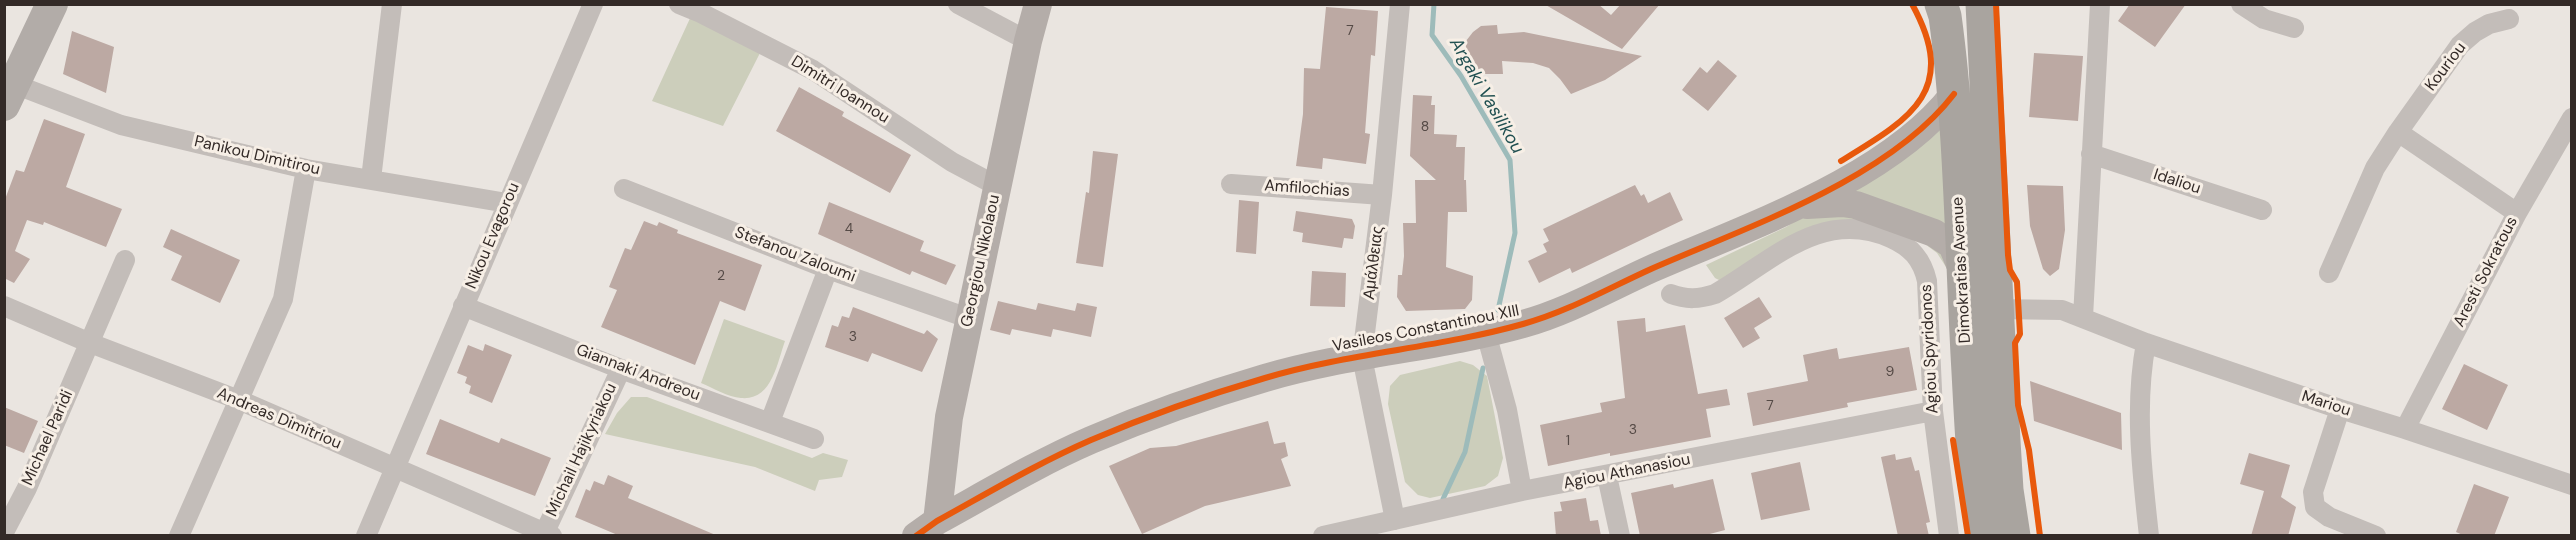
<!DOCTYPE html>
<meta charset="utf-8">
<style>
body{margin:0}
#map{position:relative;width:2576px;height:540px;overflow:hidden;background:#eae5e0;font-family:"DM Sans",sans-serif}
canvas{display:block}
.frame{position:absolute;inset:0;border:6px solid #332a27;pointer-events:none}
</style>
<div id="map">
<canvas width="2576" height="540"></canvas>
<div class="frame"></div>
</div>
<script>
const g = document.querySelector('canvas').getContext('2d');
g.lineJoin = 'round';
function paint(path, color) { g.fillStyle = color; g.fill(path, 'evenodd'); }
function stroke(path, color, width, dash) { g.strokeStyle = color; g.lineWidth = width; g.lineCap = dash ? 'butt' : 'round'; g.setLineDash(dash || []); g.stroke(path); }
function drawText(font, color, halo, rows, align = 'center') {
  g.font = font + ' "DM Sans",sans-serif'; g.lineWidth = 6; g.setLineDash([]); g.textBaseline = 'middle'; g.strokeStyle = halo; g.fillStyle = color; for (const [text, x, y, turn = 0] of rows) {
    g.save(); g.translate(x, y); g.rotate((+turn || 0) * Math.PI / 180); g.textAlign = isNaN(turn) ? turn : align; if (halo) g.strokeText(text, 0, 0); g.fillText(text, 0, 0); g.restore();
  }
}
paint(new Path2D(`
 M 692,14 L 760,53 L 723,126 L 652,101 Z
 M 1943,122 L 1957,284 L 1937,253 L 1921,241 L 1864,222 L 1721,281 L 1715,278 L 1706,265 L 1786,227 L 1888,164 Z
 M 724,319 L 785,341 C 777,363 772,401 741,398 C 728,397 713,388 701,383 Z
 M 1460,361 L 1473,365 L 1487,376 L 1503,458 L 1498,476 L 1485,486 L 1430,498 L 1418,495 L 1405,482 L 1388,404 L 1390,386 L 1400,375 Z
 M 631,397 L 647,397 L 812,458 L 823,453 L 848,460 L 842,477 L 819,480 L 815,491 L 755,467 L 605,434 L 617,413 Z`), '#cccebb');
stroke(new Path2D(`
 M 1434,4 L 1432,35 L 1461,76 L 1510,160 L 1515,233 L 1498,310
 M 1443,499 L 1465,452 L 1483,368`), '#9dbbba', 5);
paint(new Path2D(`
 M 1544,4 L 1598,4 L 1611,15 L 1621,4 L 1660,4 L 1622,49 Z
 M 2130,4 L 2186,4 L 2155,47 L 2118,21 Z
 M 1326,7 L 1378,11 L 1375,56 L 1371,55 L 1365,133 L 1370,134 L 1366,164 L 1323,158 L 1322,169 L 1296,166 L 1303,114 L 1304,68 L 1320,69 Z
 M 1497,25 L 1498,34 L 1524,32 L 1642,56 L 1605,80 L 1571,94 L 1560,79 L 1549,68 L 1533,63 L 1502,61 L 1503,74 L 1484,74 L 1473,70 L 1466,62 L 1466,41 L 1473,32 L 1481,26 Z
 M 72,31 L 114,47 L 106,93 L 63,74 Z
 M 2034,53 L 2083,56 L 2078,121 L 2029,117 Z
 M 1718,60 L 1737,76 L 1708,111 L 1682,90 L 1700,67 L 1707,73 Z
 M 799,87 L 844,112 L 842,116 L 911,155 L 890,193 L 776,131 Z
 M 1413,95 L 1432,96 L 1431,105 L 1435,105 L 1434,134 L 1457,135 L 1456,147 L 1465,147 L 1464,180 L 1466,180 L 1467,212 L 1448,212 L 1446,267 L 1473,276 L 1472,300 L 1465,309 L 1406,311 L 1397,297 L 1398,275 L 1402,275 L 1404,256 L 1403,223 L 1416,223 L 1415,180 L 1436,180 L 1410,156 Z
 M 44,119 L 85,134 L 66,187 L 122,209 L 106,247 L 44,222 L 43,225 L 27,220 L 15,251 L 30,259 L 14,283 L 4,278 L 4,202 L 16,170 L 24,172 Z
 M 1093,151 L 1118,154 L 1103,267 L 1076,263 L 1086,192 L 1089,193 Z
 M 1635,185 L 1641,196 L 1644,194 L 1648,203 L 1670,192 L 1683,220 L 1572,273 L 1570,268 L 1539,283 L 1528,261 L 1547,252 L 1543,244 L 1549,241 L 1543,229 Z
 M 2027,185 L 2063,186 L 2065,230 L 2059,269 L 2050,276 L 2043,269 L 2030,226 Z
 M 1239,200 L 1259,202 L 1256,254 L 1236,252 Z
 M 829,202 L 924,241 L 920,251 L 956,265 L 946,285 L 912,271 L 910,275 L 818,234 Z
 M 1296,211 L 1352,219 L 1355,226 L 1353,239 L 1344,238 L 1342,248 L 1302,242 L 1303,233 L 1293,231 Z
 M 644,221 L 657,226 L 659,222 L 678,230 L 677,233 L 762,265 L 745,311 L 720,301 L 695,365 L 601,327 L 617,290 L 609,287 L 625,248 L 631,250 Z
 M 171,229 L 240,260 L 220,303 L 171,280 L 182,256 L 163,247 Z
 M 1312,271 L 1346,273 L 1345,307 L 1310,306 Z
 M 1759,297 L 1772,317 L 1754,328 L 1760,338 L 1743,348 L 1724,318 Z
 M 998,301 L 1036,310 L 1038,303 L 1075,311 L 1077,303 L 1097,307 L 1091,337 L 1053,329 L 1051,337 L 1012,329 L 1010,335 L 990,330 Z
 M 853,307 L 924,334 L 927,330 L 938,339 L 922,372 L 872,353 L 868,362 L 825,347 L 832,325 L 838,327 L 842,316 L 849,318 Z
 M 1645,318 L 1646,332 L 1685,325 L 1698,394 L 1727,389 L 1730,405 L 1706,409 L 1711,437 L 1610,456 L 1610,453 L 1548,466 L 1540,425 L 1602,412 L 1600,403 L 1625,398 L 1617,321 Z
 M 485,344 L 512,355 L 492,403 L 469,393 L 471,386 L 465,383 L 467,377 L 457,373 L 468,345 L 483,351 Z
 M 1909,347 L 1917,390 L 1847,403 L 1848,407 L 1753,426 L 1747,393 L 1808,381 L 1803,355 L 1837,348 L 1839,359 Z
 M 2464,364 L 2508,385 L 2487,430 L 2442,409 Z
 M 2030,381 L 2121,413 L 2122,450 L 2034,421 Z
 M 4,407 L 38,421 L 24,453 L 4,445 Z
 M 440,419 L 499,443 L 501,438 L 551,458 L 535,496 L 426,454 Z
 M 1268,421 L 1274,444 L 1285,442 L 1288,456 L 1281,459 L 1291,486 L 1205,506 L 1142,534 L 1109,466 L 1150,448 L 1176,446 Z
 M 2249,453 L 2290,465 L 2281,497 L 2296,507 L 2288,536 L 2251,536 L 2264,491 L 2240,484 Z
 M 1895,454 L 1896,460 L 1911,457 L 1915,471 L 1919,470 L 1930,522 L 1926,523 L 1929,536 L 1898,536 L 1881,457 Z
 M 1800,462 L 1810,510 L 1761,520 L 1751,473 Z
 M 608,475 L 633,486 L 628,498 L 718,536 L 620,536 L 575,517 L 586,489 L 590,491 L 594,481 L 604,485 Z
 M 1713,479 L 1725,530 L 1702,536 L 1640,536 L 1631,493 L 1673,484 L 1674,488 Z
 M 2474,484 L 2509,497 L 2494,536 L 2465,536 L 2456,532 Z
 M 1586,498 L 1590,521 L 1598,520 L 1601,536 L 1556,536 L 1554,512 L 1562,511 L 1560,502 Z`), '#bca9a3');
stroke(new Path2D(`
 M 679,4 L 701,13 L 813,70 L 952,162 L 997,186
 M 958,4 L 1028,41
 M 2241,4 L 2264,19 L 2294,28
 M 14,84 L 121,125 L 306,169 L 507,203
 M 2398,132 L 2517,213
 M 2091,154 L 2262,210
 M 371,179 L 392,4
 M 1231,184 L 1382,195
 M 624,189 L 828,269 L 968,318
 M 2329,273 L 2375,168 L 2398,132 L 2460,45 L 2475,32 L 2489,24 L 2509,19
 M 1671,294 C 1687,300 1699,299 1715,294 C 1771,262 1821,207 1891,238 C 1911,247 1922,259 1927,281 L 1933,411 L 1949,536
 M 4,306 L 90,343 L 239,400 L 552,536
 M 463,306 L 621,369 L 814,439
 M 1996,309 L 2062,310 L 2146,343 L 2340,409 L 2405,429 L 2572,485
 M 2083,317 L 2100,4
 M 1486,333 L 1507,410 L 1522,491
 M 2146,343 C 2134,406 2142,472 2149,536
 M 2340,409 L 2313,492 L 2315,507 L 2329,517 L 2376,536
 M 770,422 L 828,269
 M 2405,429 L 2517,213 L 2572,118
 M 1607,476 L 1620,536
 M 1395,520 L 1362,357 L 1382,195 L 1400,4
 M 4,532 L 27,488 L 125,260
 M 179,536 L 283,299 L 306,169
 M 366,536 L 593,4
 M 543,536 L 621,369
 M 1323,536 L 1522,491 L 1933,411`), '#c3bdb9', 20);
stroke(new Path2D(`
 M 1807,205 L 1842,203 L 1856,205 L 1934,233 L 1952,245 L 1962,269
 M 937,521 L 949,417 L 1028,41 L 1038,4
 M 916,536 L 937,521 C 988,493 1038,463 1091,440 C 1147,416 1207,395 1265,378 C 1349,353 1438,348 1523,324 C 1567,312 1609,288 1651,269 C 1747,227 1889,179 1954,94`), '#b4ada9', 28);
stroke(new Path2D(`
 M 4,105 L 52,4`), '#b2aca8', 32);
stroke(new Path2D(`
 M 1941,4 L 1945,16 C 1961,133 1961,253 1968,372 C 1971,427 1973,481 1983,536
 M 1982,4 L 2004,441 L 2007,490 L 2014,536`), '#a9a49f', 33);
stroke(new Path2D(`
 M 1996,4 L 2008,255 L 2010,270 L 2017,282 L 2020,334 L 2015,343 L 2018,405 L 2029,450 L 2040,536
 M 1841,161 C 1910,119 1960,91 1912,4
 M 1953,440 L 1968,536
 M 916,536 L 937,521 C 988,493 1038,463 1091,440 C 1147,416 1207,395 1265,378 C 1349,353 1438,348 1523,324 C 1567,312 1609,288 1651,269 C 1747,227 1889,179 1954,94`), '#e8590c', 6);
drawText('14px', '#554a46', null, [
 ["7",1350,31],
 ["8",1425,127],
 ["4",849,229],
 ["2",721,276],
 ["3",853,337],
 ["9",1890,372],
 ["7",1770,406],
 ["3",1633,430],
 ["1",1568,441]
]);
drawText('16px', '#332a27', '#f7efe6', [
 ["Kouriou",2446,67,-53],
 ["Dimitri Ioannou",840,90,32],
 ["Panikou Dimitirou",257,156,13],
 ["Idaliou",2177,182,18],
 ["Amfilochias",1307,189,4],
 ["Nikou Evagorou",493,236,-67],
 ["Stefanou Zaloumi",795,255,21],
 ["Georgiou Nikolaou",981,261,-78],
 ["Αμάλθειας",1374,263,-83],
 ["Dimokratias Avenue",1962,270,-93],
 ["Aresti Sokratous",2486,272,-63],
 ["Vasileos Constantinou XIII",1426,329,-11],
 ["Agiou Spyridonos",1930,349,-93],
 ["Giannaki Andreou",638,373,21],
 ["Mariou",2326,404,18],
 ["Andreas Dimitriou",279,419,23],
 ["Michael Paridi",48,438,-66],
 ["Michail Hajikyriakou",582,450,-65],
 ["Agiou Athanasiou",1627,472,-11]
]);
drawText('italic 18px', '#215051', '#f7efe6', [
 ["Argaki Vasilikou",1486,96,60]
]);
</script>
